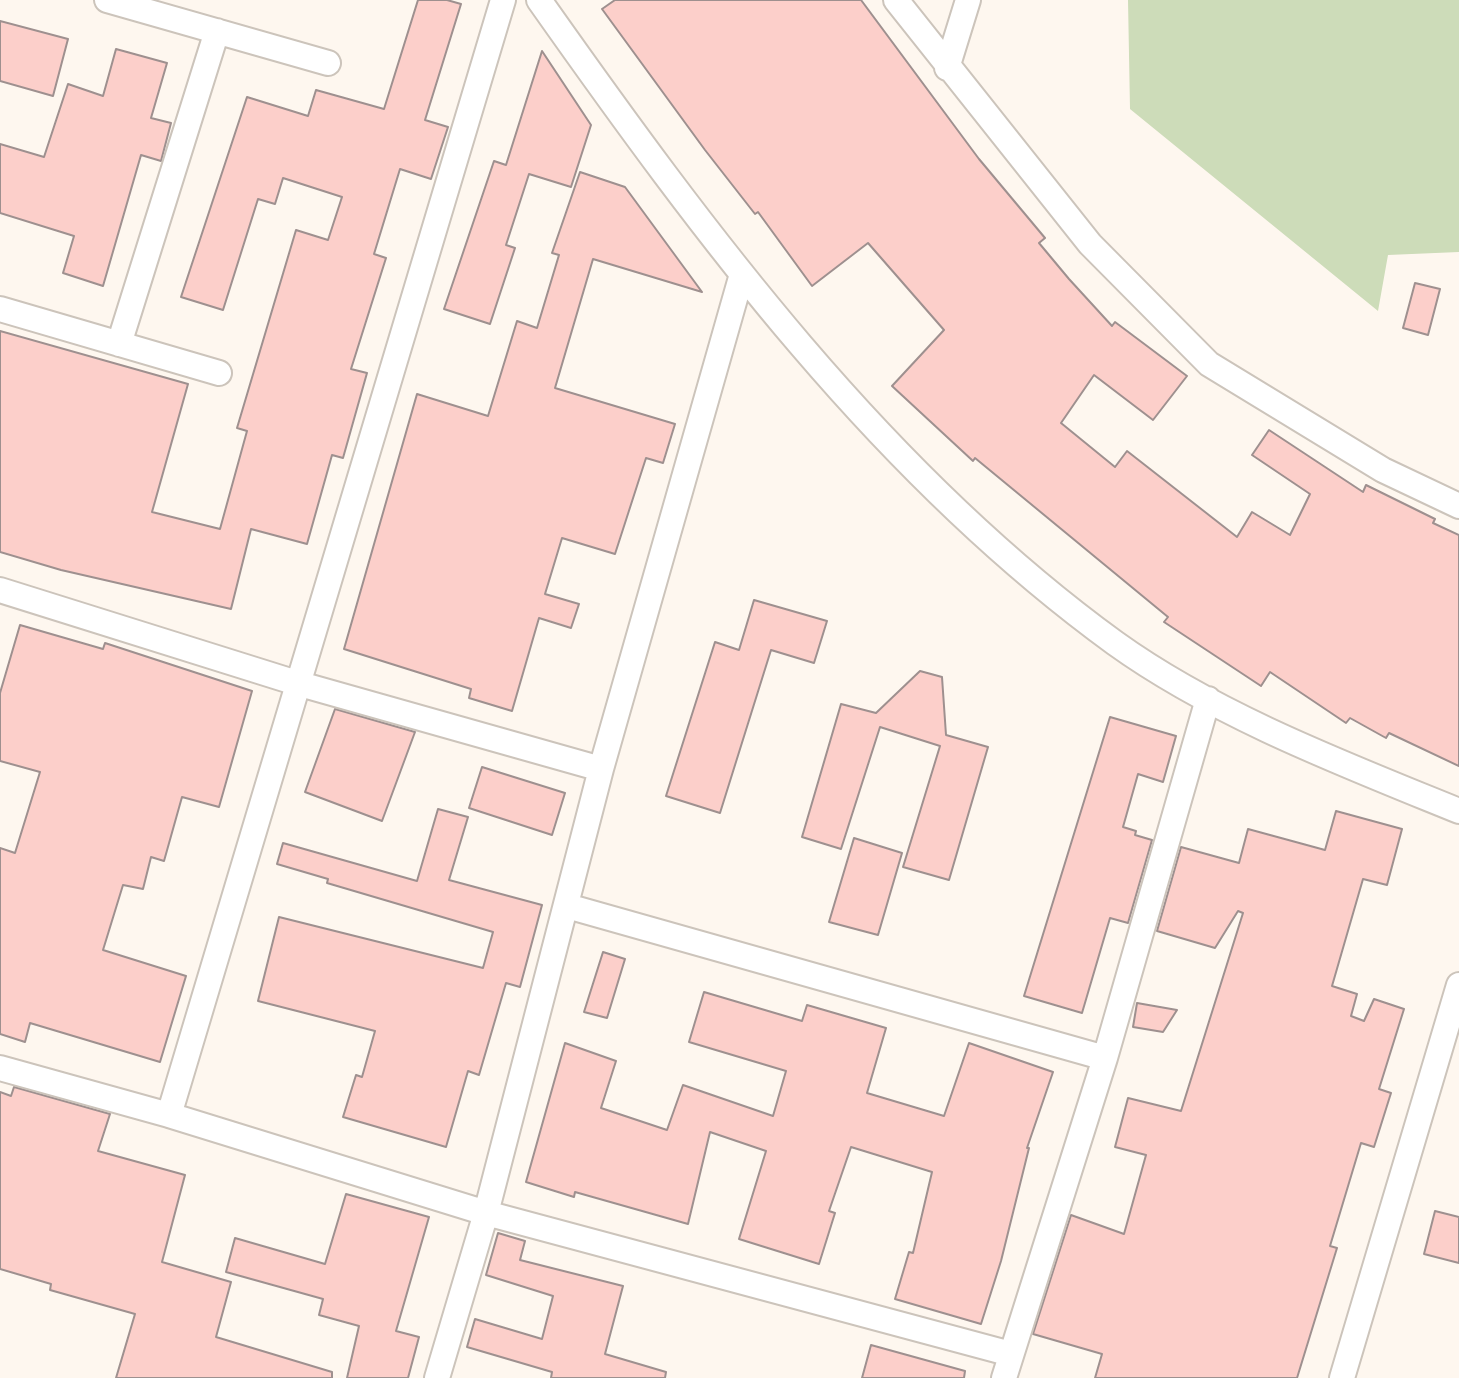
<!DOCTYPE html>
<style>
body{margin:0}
canvas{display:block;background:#fef7ef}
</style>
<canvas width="1459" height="1378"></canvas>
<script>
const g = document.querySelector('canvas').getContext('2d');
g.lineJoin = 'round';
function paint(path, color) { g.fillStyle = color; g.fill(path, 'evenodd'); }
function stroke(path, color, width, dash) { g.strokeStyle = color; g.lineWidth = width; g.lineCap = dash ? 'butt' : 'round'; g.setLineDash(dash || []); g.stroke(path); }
paint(new Path2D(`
 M 1128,0 L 1459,0 L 1459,252 L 1388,255 L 1378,311 L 1130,109 Z`), '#cddcb9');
const building = new Path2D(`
 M 418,0 L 447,0 L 461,4 L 425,120 L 448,127 L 431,179 L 400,169 L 374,254 L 386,258 L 351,369 L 367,373 L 343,458 L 332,455 L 307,544 L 251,529 L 231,609 L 61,570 L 0,552 L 0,331 L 188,384 L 152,512 L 220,529 L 247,431 L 237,428 L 296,230 L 328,240 L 342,197 L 283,178 L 275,204 L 258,199 L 223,310 L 181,297 L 247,97 L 308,116 L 316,90 L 384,109 Z
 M 615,0 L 861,0 L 979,159 L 1045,238 L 1039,243 L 1069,279 L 1112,326 L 1115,322 L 1187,376 L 1153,420 L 1094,375 L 1061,423 L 1115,467 L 1127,451 L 1237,537 L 1252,512 L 1290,535 L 1310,494 L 1252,455 L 1269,430 L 1363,492 L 1366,485 L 1435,519 L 1433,523 L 1459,535 L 1459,766 L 1389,733 L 1386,738 L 1350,718 L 1346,723 L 1270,672 L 1261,686 L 1164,622 L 1168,617 L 975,458 L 973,461 L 892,386 L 944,330 L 868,243 L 812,286 L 758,212 L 755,214 L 705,150 L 602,9 Z
 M 0,21 L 68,39 L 53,96 L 0,81 Z
 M 116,49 L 167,63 L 151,118 L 171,123 L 161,161 L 141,155 L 103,286 L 63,273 L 74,236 L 0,213 L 0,144 L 44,157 L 68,84 L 103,96 Z
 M 542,51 L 591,125 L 571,187 L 529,174 L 506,245 L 515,248 L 490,324 L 444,309 L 494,161 L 506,165 Z
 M 580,172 L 625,187 L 702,292 L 593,259 L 555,388 L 675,424 L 663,463 L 646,458 L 615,554 L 562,538 L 545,594 L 579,604 L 571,628 L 539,618 L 512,711 L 469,698 L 471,689 L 344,649 L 417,394 L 488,416 L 517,321 L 537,328 L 559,255 L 552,253 Z
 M 1415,283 L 1440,289 L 1428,335 L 1403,328 Z
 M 754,600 L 827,621 L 814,663 L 771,650 L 720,813 L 666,796 L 715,642 L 739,650 Z
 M 20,625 L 103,649 L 105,643 L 252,691 L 219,807 L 182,797 L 164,861 L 151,857 L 143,889 L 123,885 L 103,950 L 186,976 L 160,1062 L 30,1023 L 25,1042 L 0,1034 L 0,848 L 15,853 L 40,772 L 0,761 L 0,693 Z
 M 920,671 L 942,677 L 946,735 L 988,747 L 949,880 L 903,867 L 940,746 L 880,727 L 841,849 L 802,837 L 841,704 L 876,713 Z
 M 335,709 L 415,732 L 382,821 L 305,792 Z
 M 1110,717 L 1176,736 L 1163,782 L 1138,774 L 1123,827 L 1136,831 L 1135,835 L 1152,840 L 1128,923 L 1110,918 L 1082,1013 L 1024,996 Z
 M 482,767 L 565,793 L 552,835 L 469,808 Z
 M 438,809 L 468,817 L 449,880 L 542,905 L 520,987 L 506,983 L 479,1075 L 468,1071 L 446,1147 L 343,1117 L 356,1075 L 362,1077 L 375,1031 L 258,1001 L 279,917 L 483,968 L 493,932 L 327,883 L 328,879 L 277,864 L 283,843 L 417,881 Z
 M 1336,811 L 1402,829 L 1387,885 L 1363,879 L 1332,986 L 1357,994 L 1351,1016 L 1364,1021 L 1374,999 L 1404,1009 L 1379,1089 L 1391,1093 L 1374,1147 L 1361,1143 L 1330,1246 L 1337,1248 L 1297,1378 L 1095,1378 L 1102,1354 L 1033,1334 L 1071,1215 L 1124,1234 L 1146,1155 L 1115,1147 L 1128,1098 L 1181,1111 L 1243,913 L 1238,911 L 1215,948 L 1157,931 L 1181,847 L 1239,863 L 1248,829 L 1325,850 Z
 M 854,838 L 902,853 L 878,935 L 829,922 Z
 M 603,952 L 625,959 L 607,1018 L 584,1012 Z
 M 704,992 L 802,1021 L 807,1005 L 886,1028 L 867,1093 L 944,1116 L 969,1043 L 1053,1072 L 1027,1148 L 1029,1148 L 1001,1261 L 981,1324 L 895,1299 L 909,1252 L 913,1253 L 932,1172 L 851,1147 L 829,1211 L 835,1213 L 819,1264 L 739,1239 L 766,1151 L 710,1132 L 688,1224 L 575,1192 L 574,1197 L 526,1182 L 565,1043 L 616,1061 L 601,1108 L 667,1130 L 683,1085 L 773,1116 L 786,1071 L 689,1042 Z
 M 1137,1003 L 1177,1010 L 1163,1032 L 1133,1027 Z
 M 14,1087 L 110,1114 L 98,1151 L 185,1175 L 162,1262 L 231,1282 L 216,1337 L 332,1372 L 332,1378 L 116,1378 L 135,1314 L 50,1290 L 51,1284 L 0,1269 L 0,1092 L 11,1096 Z
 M 346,1194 L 429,1217 L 396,1331 L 419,1337 L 408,1378 L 347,1378 L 359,1326 L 319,1315 L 323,1299 L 226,1272 L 235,1238 L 325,1264 Z
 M 1435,1211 L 1459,1217 L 1459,1263 L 1424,1254 Z
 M 498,1233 L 525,1241 L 520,1260 L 623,1286 L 605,1354 L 666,1372 L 665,1378 L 551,1378 L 552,1372 L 467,1347 L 475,1319 L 542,1339 L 553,1296 L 486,1275 Z
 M 871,1345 L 965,1371 L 964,1378 L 862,1378 Z`);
paint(building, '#fccfca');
stroke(building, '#9e908f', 2);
const street = new Path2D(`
 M 107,0 L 328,63
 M 539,0 C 704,234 881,473 1115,643 C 1215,715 1346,765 1459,811
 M 896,0 L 1090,244 L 1209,364 L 1383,470 L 1459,506
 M 947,68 L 968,0
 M 0,309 L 219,373
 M 119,344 L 217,31
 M 0,590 L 300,684 L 601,769
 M 567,906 L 1105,1058
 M 0,1068 L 169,1115 L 486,1213 L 1011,1354
 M 169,1115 L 503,0
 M 437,1378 L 486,1213 L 601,769 L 742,274
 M 1004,1378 L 1105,1058 L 1208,699
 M 1342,1378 L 1459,985`);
stroke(street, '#ccc4bb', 28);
stroke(street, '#fff', 24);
</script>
